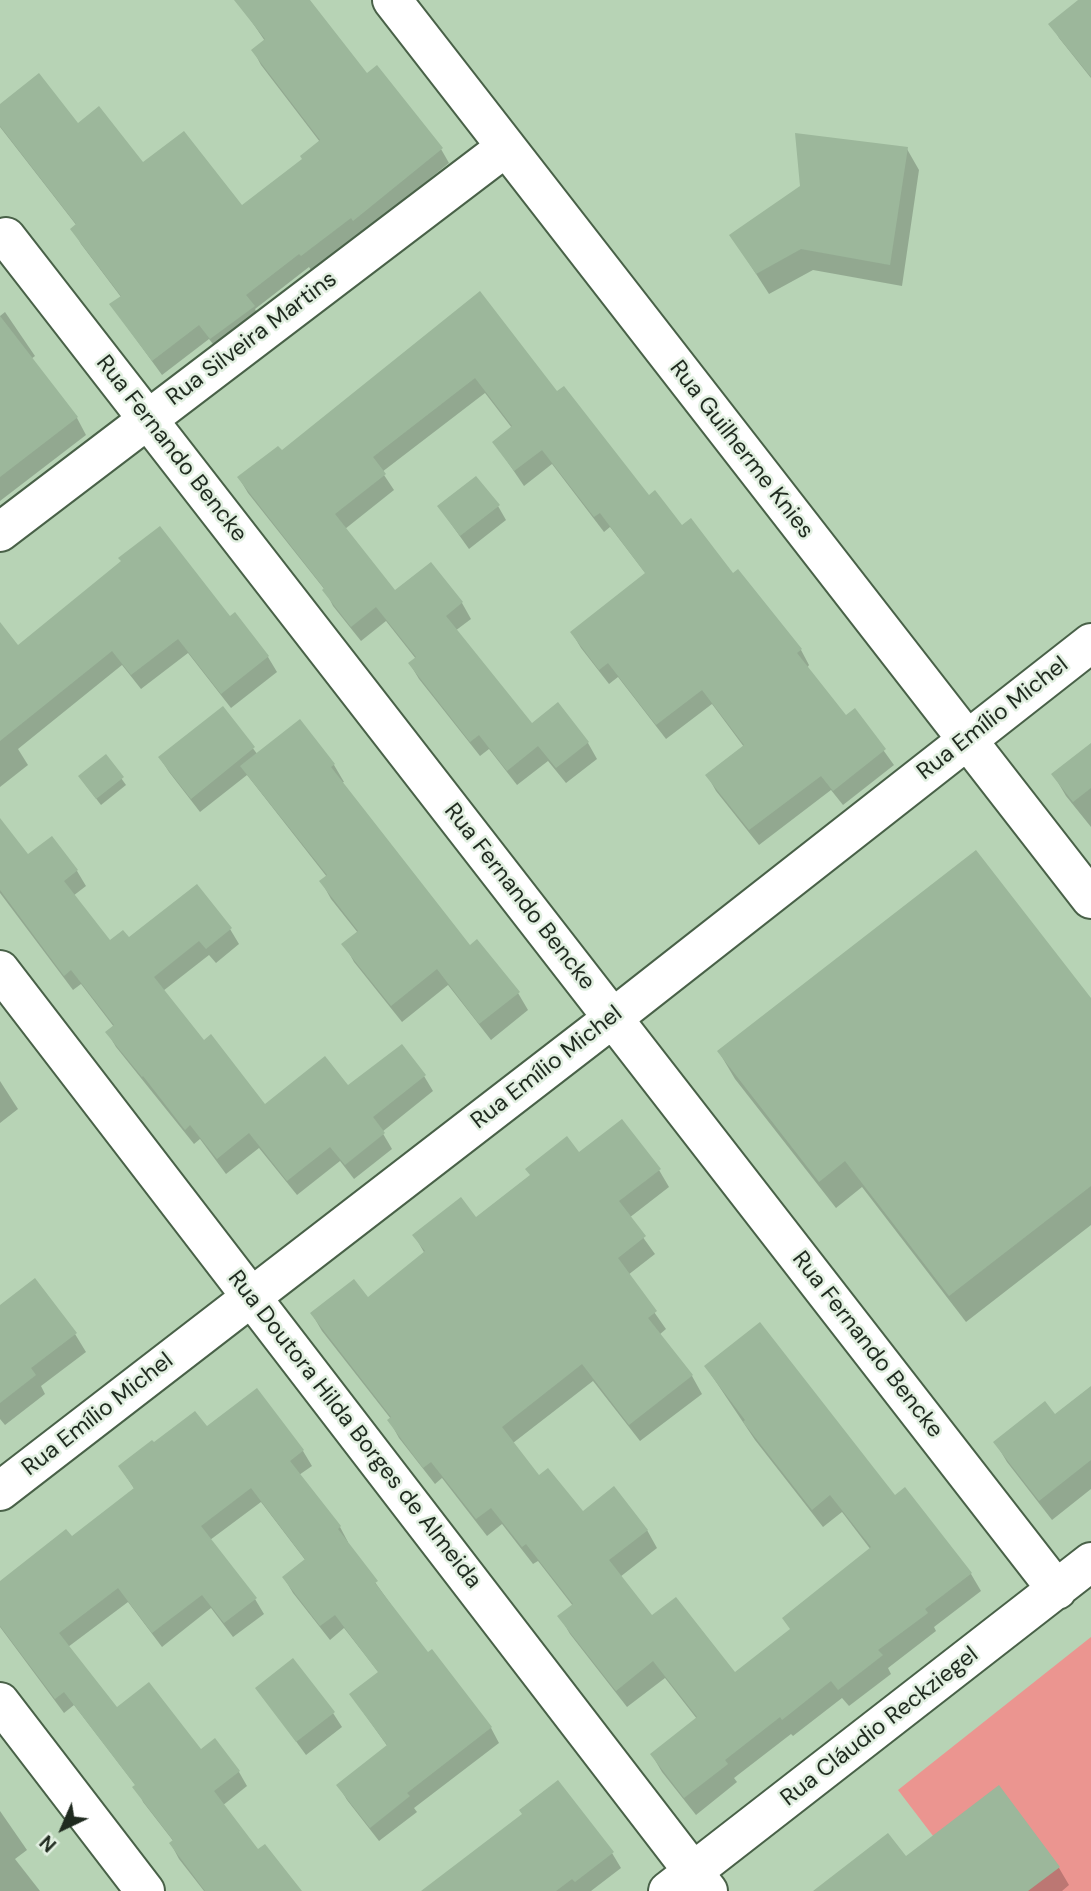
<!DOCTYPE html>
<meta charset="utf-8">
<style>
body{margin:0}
#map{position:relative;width:1091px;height:1891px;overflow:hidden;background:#b7d3b5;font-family:"DM Sans",sans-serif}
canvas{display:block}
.north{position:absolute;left:28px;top:1793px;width:70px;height:70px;-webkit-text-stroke:5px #e1efe0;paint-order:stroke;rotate:224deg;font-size:19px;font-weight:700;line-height:28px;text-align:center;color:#1f2a1f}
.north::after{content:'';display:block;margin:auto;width:24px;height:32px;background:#1f2a1f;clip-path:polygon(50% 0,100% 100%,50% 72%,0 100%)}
</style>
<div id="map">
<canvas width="1091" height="1891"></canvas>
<div class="north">N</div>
</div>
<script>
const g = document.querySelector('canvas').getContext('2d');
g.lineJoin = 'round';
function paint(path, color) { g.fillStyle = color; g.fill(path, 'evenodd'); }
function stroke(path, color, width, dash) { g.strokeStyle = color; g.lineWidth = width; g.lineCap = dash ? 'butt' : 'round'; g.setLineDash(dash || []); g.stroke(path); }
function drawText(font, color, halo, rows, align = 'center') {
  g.font = font + ' "DM Sans",sans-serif'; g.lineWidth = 5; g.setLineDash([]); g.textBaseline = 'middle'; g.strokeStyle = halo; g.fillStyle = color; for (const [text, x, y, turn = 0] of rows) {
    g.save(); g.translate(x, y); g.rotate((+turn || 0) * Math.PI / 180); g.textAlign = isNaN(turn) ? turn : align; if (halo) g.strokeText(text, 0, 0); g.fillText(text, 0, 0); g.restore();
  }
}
paint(new Path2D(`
 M 1091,1637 L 1091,1891 L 975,1891 L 898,1790 Z`), '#eb9590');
paint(new Path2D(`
 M 246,0 L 307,0 L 367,76 L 441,149 L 449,163 L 362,234 L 360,232 L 311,270 L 309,267 L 255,309 L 261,321 L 220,353 L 209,339 L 162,375 L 111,305 L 121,297 L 81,244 L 73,229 L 77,226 L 0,127 L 0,106 L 77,125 L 142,165 L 242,208 L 304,159 L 320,142 L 261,65 L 253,50 L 265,41 L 245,12 Z
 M 1081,0 L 1091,0 L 1091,78 L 1059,38 L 1051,24 Z
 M 907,149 L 919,170 L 902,286 L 813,270 L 769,294 L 731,235 Z
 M 479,294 L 557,394 L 649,497 L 732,575 L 801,650 L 809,665 L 807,668 L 845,718 L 855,711 L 894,765 L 843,805 L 831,790 L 759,845 L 716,791 L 707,775 L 744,747 L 712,704 L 666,739 L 618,677 L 609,684 L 581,648 L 572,633 L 646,574 L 610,527 L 604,532 L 552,464 L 524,486 L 494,442 L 512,428 L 485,393 L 382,472 L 394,490 L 345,529 L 395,593 L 431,564 L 462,603 L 471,619 L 455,631 L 532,725 L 557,705 L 588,743 L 597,759 L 566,783 L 548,761 L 517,785 L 489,749 L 480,756 L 419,679 L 410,664 L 416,659 L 386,621 L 361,641 L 333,606 L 325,590 L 248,493 L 239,478 L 282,453 Z
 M 5,312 L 35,356 L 31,359 L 77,418 L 86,435 L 0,501 L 0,316 Z
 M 498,506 L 506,520 L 469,549 L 439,507 Z
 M 230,618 L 268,657 L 277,672 L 231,708 L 188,653 L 141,689 L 122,665 L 18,749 L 28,765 L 0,787 L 0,652 L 18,647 Z
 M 223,709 L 258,755 L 334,765 L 344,782 L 341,783 L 470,947 L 518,993 L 528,1010 L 491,1040 L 448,985 L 402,1022 L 354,962 L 344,944 L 358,933 L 331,899 L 321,881 L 327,877 L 247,775 L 200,812 L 169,772 L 160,758 Z
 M 1091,745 L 1091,827 L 1066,796 L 1053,774 Z
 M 106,757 L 126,785 L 101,805 L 84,783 Z
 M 0,821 L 28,857 L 51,839 L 77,871 L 86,886 L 73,896 L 110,943 L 230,929 L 239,944 L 216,963 L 209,955 L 163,991 L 203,1043 L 265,1106 L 348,1088 L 424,1076 L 433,1091 L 382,1132 L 392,1149 L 354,1179 L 340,1161 L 297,1195 L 259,1148 L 226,1174 L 200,1139 L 194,1144 L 116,1047 L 107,1032 L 114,1027 L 81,984 L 73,990 L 0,893 Z
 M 1091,1001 L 1091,1225 L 966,1322 L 862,1187 L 836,1208 L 735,1079 L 719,1052 Z
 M 0,1081 L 18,1109 L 0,1123 Z
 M 579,1155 L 659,1170 L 669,1187 L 629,1218 L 655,1254 L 628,1275 L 666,1329 L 659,1335 L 692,1376 L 702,1394 L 640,1441 L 593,1381 L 513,1443 L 539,1477 L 582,1514 L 647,1530 L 657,1548 L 620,1577 L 652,1617 L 734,1674 L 791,1630 L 871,1550 L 842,1512 L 823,1527 L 755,1440 L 706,1367 L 895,1497 L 971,1574 L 981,1591 L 934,1627 L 936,1631 L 888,1668 L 891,1674 L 849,1706 L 842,1698 L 793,1736 L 791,1734 L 734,1778 L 737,1782 L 696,1815 L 662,1772 L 652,1755 L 697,1719 L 665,1678 L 627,1707 L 570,1634 L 560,1617 L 573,1606 L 538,1561 L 533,1564 L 502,1524 L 487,1536 L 442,1478 L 435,1484 L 399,1438 L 389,1420 L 391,1419 L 322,1331 L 312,1314 L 367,1299 L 425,1254 L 414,1235 L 476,1219 Z
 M 0,1308 L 75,1334 L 86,1352 L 41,1386 L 45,1394 L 5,1425 L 0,1419 Z
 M 1091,1389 L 1091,1489 L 1052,1520 L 1007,1462 L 995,1442 L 1055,1417 Z
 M 206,1429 L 303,1451 L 312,1466 L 299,1475 L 340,1527 L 348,1542 L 347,1543 L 427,1655 L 491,1728 L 499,1743 L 414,1808 L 417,1812 L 379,1841 L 347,1800 L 338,1785 L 388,1747 L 351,1695 L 379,1673 L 344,1628 L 330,1640 L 293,1593 L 284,1578 L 306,1561 L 261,1502 L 210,1540 L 255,1599 L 264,1614 L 233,1637 L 211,1608 L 162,1647 L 128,1602 L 68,1647 L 117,1710 L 239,1772 L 247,1786 L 222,1806 L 258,1852 L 300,1891 L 204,1891 L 179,1859 L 171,1844 L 174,1842 L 143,1802 L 136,1786 L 74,1705 L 64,1713 L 0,1627 L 0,1583 L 72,1538 L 135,1490 L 120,1467 L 154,1445 Z
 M 257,1688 L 333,1713 L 342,1727 L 306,1755 Z
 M 558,1783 L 612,1853 L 621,1868 L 591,1891 L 422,1891 L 524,1815 Z
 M 999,1787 L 1059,1868 L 1069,1885 L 1062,1891 L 816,1891 L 906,1858 Z
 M 0,1811 L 27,1850 L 15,1859 L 40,1891 L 0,1891 Z`), '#0003');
paint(new Path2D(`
 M 234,0 L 310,0 L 367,73 L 377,65 L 443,148 L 353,221 L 351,218 L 301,256 L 299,254 L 246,295 L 255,306 L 210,339 L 199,325 L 152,361 L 109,304 L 121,296 L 70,229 L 76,224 L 0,126 L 0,104 L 39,73 L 78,123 L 99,106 L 143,162 L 184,131 L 242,205 L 302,159 L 300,156 L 320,140 L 251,50 L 265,39 Z
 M 1078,0 L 1091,0 L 1091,77 L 1048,24 Z
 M 795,133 L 908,147 L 890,265 L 801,249 L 756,274 L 729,235 L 800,186 Z
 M 480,291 L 557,391 L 564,386 L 649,495 L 655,490 L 682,525 L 691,518 L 733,573 L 738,569 L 802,649 L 797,653 L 846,715 L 855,708 L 886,749 L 833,791 L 821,776 L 749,830 L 705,775 L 744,745 L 702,690 L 656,725 L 608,663 L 599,670 L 570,632 L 645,573 L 600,513 L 594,517 L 542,450 L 514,471 L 492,442 L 512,426 L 475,378 L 373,457 L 386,474 L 335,514 L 395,590 L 431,562 L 463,602 L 446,616 L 532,723 L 558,702 L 589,742 L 556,768 L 538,746 L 507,771 L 479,735 L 470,742 L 408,663 L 416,657 L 376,607 L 351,627 L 322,590 L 324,588 L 237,477 L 278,446 L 282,450 Z
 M 0,316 L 78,417 L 0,477 Z
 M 476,476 L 500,505 L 460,536 L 437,506 Z
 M 160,526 L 230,616 L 235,612 L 269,656 L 221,694 L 178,639 L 131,675 L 112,651 L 0,741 L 0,622 L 18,645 L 121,561 L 118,558 Z
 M 223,706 L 255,747 L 191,799 L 158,757 Z
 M 300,719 L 335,764 L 331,767 L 470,945 L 477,939 L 520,992 L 479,1024 L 437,969 L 391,1006 L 341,944 L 358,931 L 319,881 L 327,875 L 240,766 Z
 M 1091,743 L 1091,788 L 1073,802 L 1051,774 Z
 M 106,754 L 124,777 L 96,799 L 78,776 Z
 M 0,818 L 28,854 L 52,836 L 78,870 L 64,881 L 110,940 L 123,930 L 129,937 L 197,884 L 232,928 L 206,949 L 199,941 L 154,977 L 204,1040 L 211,1034 L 265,1104 L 325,1056 L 348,1085 L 402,1044 L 426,1075 L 373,1117 L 385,1133 L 345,1165 L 330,1147 L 287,1181 L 249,1133 L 217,1159 L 190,1125 L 185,1130 L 143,1076 L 142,1077 L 105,1032 L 114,1025 L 71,970 L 64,976 L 0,890 Z
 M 976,850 L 1091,998 L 1091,1186 L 949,1296 L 845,1161 L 819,1182 L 717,1051 Z
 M 622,1119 L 661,1169 L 619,1201 L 646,1236 L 618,1258 L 657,1311 L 648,1318 L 693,1375 L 629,1425 L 582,1364 L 502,1427 L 539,1475 L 548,1468 L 583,1511 L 614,1486 L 648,1530 L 609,1560 L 652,1615 L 676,1597 L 735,1672 L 790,1629 L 782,1618 L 871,1547 L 830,1495 L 812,1510 L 743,1422 L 745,1420 L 704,1366 L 760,1322 L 895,1495 L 905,1487 L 972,1573 L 925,1609 L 928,1613 L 878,1650 L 883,1655 L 838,1690 L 831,1681 L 782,1720 L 780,1717 L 725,1760 L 728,1764 L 684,1798 L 650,1754 L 697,1717 L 653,1661 L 616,1691 L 557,1616 L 573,1604 L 526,1544 L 522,1547 L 491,1508 L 476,1519 L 431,1462 L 423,1468 L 387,1420 L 391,1417 L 310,1313 L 354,1279 L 368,1297 L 425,1251 L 412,1235 L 461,1197 L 476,1217 L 530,1175 L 525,1169 L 567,1136 L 579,1152 Z
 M 35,1278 L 77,1333 L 31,1368 L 36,1375 L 0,1403 L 0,1305 Z
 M 1091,1386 L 1091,1460 L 1039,1501 L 993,1442 L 1045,1401 L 1055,1414 Z
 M 257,1388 L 304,1450 L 290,1461 L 341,1526 L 338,1529 L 378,1581 L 375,1583 L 428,1652 L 432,1649 L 492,1727 L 407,1793 L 410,1796 L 370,1828 L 336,1785 L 387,1745 L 349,1694 L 378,1672 L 335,1615 L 320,1626 L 282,1577 L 305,1559 L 251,1488 L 201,1526 L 257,1598 L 224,1623 L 202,1595 L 152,1633 L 118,1588 L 59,1633 L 117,1707 L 149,1682 L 201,1749 L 215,1738 L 240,1771 L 214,1791 L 258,1849 L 265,1844 L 302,1891 L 205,1891 L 169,1843 L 173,1840 L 132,1787 L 135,1785 L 64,1692 L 55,1699 L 0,1626 L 0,1581 L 66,1529 L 72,1536 L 134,1488 L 118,1466 L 152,1440 L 154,1442 L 195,1411 L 207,1426 Z
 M 293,1658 L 335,1712 L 296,1742 L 255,1688 Z
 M 558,1780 L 614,1852 L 575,1882 L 572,1879 L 556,1891 L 421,1891 L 522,1814 L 519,1810 Z
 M 999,1785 L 1060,1867 L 1028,1891 L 813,1891 L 888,1833 L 906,1856 Z`), '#9cb79b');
const minor = new Path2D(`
 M 392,0 L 1091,899
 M 6,237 L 1057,1590
 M 0,532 L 506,147
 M 0,970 L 708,1891
 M 0,1491 L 613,1018 L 1091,643
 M 0,1702 L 145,1891
 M 668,1891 L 1091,1562`);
stroke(minor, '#496148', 42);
stroke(minor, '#fff', 38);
drawText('23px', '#1f2a1f', '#e1efe0', [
 ["Rua Silveira Martins",252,339,-37],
 ["Rua Fernando Bencke",171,449,52],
 ["Rua Guilherme Knies",741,450,52],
 ["Rua Emílio Michel",993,719,-38],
 ["Rua Fernando Bencke",519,897,52],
 ["Rua Emílio Michel",547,1068,-38],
 ["Rua Fernando Bencke",867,1345,52],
 ["Rua Emílio Michel",98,1415,-38],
 ["Rua Doutora Hilda Borges de Almeida",354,1430,52],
 ["Rua Cláudio Reckziegel",880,1727,-38]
]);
</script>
